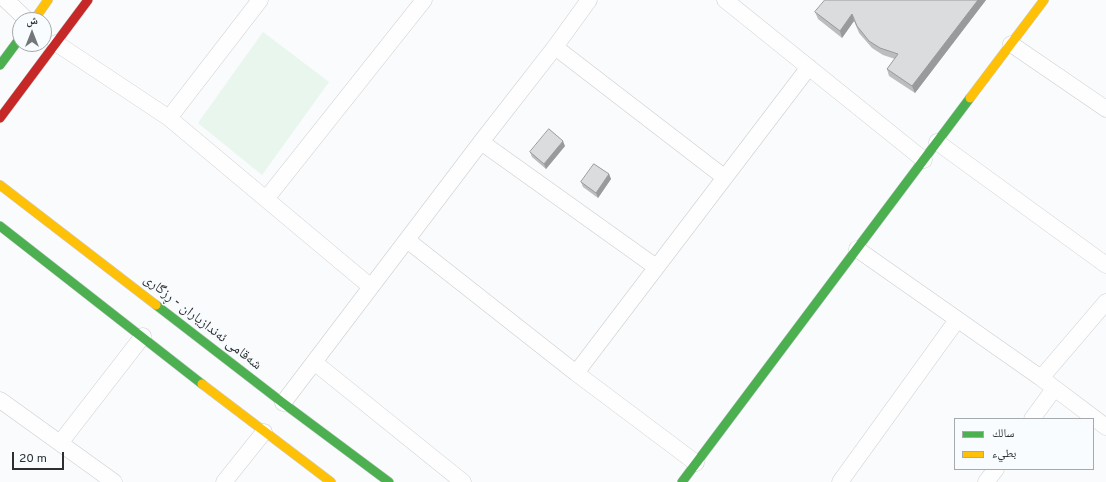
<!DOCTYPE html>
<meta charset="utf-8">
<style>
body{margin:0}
#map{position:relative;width:1106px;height:482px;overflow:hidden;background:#f9fbfd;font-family:Overpass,"Noto Naskh Arabic",sans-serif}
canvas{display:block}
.legend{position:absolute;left:954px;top:418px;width:140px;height:52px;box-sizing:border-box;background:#f8fcfe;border:1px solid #a7aaad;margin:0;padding:5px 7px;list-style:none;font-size:12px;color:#2d3033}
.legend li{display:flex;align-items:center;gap:8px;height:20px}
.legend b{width:20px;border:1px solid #a7aaad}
.north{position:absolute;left:12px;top:12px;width:40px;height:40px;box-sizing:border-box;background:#f8fcfe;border:1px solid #a7aaad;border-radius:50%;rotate:0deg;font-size:11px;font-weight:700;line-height:16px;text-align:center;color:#2d3033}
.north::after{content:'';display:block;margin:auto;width:14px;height:18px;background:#74777a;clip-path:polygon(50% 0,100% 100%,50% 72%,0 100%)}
.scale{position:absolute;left:12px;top:452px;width:52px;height:18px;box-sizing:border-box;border:2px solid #2d3033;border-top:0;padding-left:5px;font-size:12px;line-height:14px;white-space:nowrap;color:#2d3033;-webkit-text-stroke:3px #f8fcfe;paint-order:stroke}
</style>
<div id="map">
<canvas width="1106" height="482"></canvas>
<ul class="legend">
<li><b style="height:5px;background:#4caf50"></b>سالك</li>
<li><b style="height:5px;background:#ffc107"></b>بطيء</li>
</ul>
<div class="north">ش</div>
<div class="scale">20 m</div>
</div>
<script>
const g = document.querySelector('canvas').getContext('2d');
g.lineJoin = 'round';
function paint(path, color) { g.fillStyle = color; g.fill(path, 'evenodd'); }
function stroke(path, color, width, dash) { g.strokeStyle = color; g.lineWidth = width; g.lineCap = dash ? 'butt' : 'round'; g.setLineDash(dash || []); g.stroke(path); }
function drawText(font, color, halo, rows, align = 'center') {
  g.font = font + ' Overpass,"Noto Naskh Arabic",sans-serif'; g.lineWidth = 3; g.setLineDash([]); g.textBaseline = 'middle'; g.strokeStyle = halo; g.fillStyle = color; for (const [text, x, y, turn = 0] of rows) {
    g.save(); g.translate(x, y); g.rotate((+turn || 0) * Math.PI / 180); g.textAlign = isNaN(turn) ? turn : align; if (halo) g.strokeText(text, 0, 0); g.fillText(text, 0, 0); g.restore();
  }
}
paint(new Path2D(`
 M 263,32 L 329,82 L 262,175 L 198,123 Z`), '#e8f6ed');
const street = new Path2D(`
 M 6,0 L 27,20
 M 725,0 L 924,160
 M 56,43 L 169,118 L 371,287
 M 1011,44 L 1106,109
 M 555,47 L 724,177
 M 169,118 L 260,0
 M 481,142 L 656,267
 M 937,142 L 1106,265
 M 266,199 L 424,0
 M 407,240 L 576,373 L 696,463
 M 857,249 L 1041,378 L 1106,427
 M 314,362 L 463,482
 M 576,373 L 809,67
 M 1041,378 L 1106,302
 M 0,400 L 114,482
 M 283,403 L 481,142 L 555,47 L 589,0
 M 1032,419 L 1054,389
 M 60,443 L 143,336
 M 224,482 L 264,432
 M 840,482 L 957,320
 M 986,482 L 996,469`);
const fast = new Path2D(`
 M 0,65 L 20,38
 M 0,226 L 202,384
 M 156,305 L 283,403 L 389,482
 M 682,482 L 970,98`);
const slow = new Path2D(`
 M 34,20 L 48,0
 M 970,98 L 1044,0
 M 0,185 L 156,305
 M 202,384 L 331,482`);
const jam = new Path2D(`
 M 0,118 L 88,0`);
stroke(street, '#cbcdcf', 17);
stroke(fast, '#cbcdcf', 10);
stroke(slow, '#cbcdcf', 10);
stroke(jam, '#cbcdcf', 10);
stroke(street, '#fefeff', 16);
stroke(fast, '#4caf50', 9);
stroke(slow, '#ffc107', 9);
stroke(jam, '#c62828', 9);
paint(new Path2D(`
 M 986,0 L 915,93 L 889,76 L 887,69 L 895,59 L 883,55 L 872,48 L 859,33 L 854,21 L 842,38 L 818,19 L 815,12 Z
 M 565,146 L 546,169 L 532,157 L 530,152 Z
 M 609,174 L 611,179 L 598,198 L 583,187 L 581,182 Z`), '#bbbdbf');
paint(new Path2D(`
 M 978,0 L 986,0 L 915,93 L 912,86 Z
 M 852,14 L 854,21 L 842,38 L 840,31 Z
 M 563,141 L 565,146 L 546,169 L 544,164 Z
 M 609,174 L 611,179 L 598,198 L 596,193 Z`), '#999a9b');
const building = new Path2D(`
 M 825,0 L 978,0 L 912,86 L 887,69 L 898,54 L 880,48 L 869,41 L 857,26 L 852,14 L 840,31 L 815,12 Z
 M 549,129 L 563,141 L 544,164 L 530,152 Z
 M 594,164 L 609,174 L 596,193 L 581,182 Z`);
paint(building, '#dadcde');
stroke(building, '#999a9b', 1);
drawText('14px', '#2d3033', '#f8fcfe', [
 ["شەقامی ئەندازیاران - ڕزگاری",202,323,38]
]);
</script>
